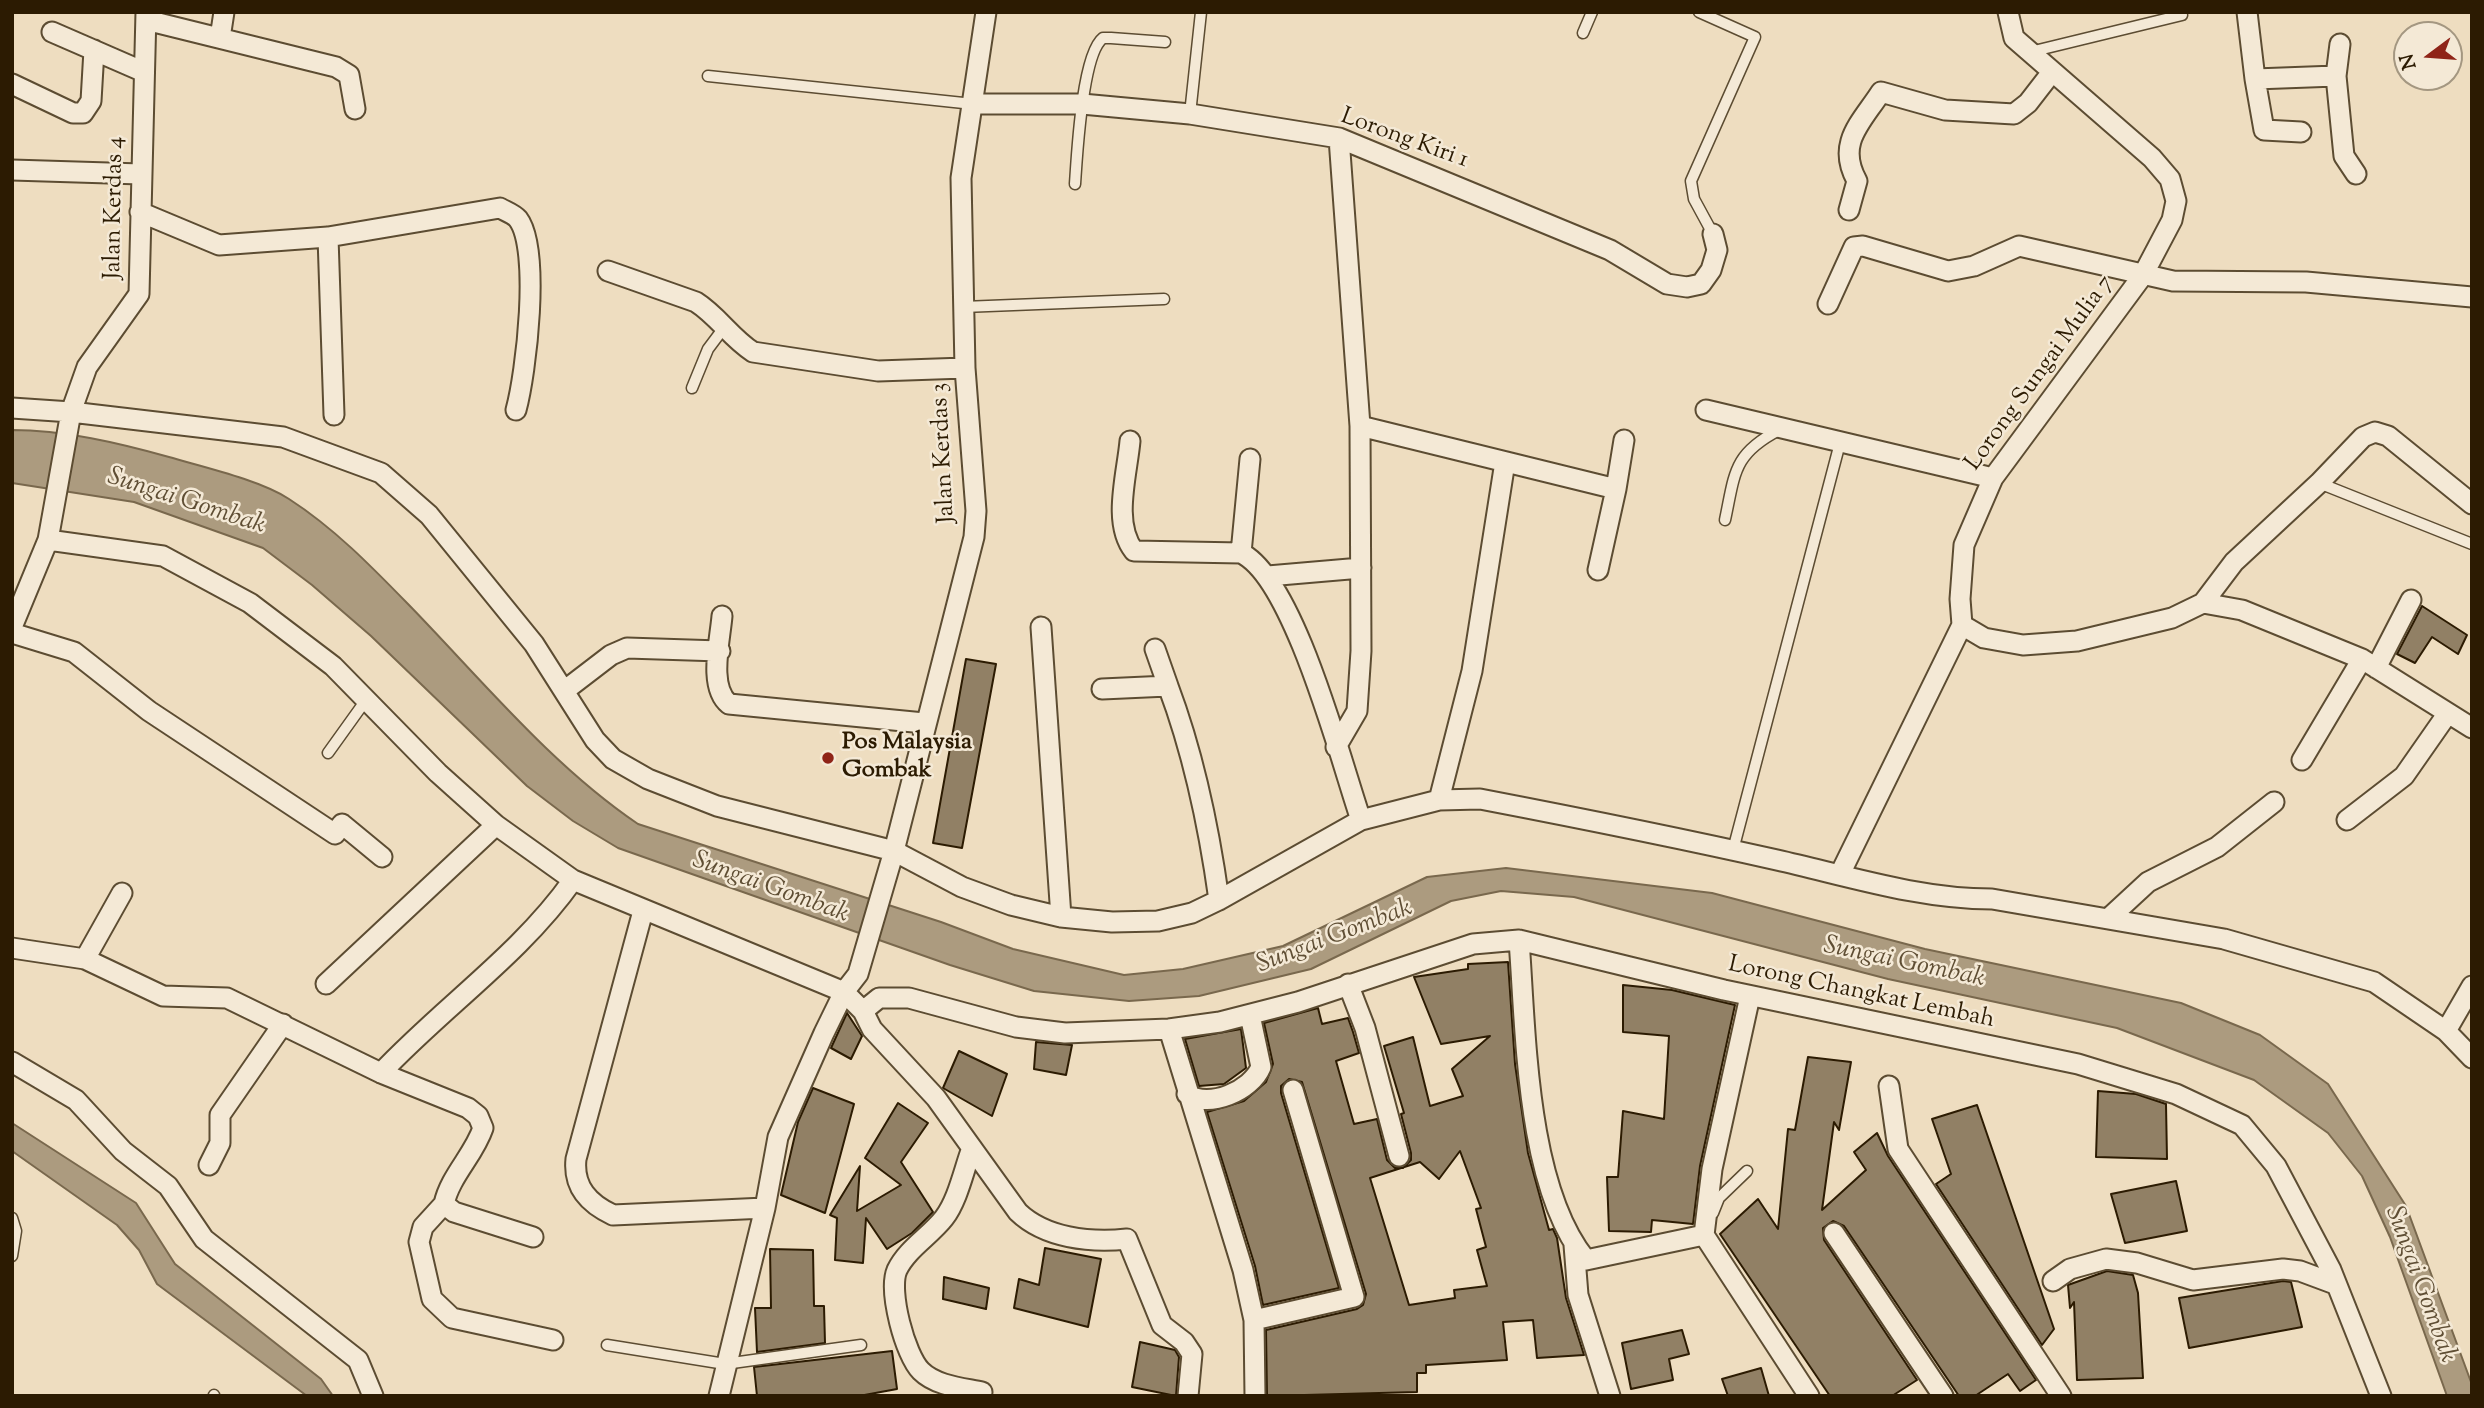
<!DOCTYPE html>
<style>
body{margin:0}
#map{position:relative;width:2484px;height:1408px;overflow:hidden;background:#eeddc0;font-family:"Sorts Mill Goudy",serif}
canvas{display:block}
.frame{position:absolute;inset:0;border:14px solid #2c1b02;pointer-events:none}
.north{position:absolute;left:2393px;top:21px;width:70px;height:70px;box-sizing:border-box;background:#f4e9d6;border:2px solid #a49781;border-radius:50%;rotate:254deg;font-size:19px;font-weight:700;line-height:28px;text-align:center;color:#2c1b02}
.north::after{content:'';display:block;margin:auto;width:24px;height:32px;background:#8f2418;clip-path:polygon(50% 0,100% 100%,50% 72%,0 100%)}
</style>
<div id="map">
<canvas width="2484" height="1408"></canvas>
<div class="frame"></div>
<div class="north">N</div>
</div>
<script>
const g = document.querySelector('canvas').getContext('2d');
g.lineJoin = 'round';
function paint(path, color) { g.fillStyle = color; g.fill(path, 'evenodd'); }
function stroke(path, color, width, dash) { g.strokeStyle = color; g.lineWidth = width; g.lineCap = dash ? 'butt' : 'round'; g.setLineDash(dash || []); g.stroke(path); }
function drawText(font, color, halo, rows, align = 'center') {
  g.font = font + ' "Sorts Mill Goudy",serif'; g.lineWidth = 5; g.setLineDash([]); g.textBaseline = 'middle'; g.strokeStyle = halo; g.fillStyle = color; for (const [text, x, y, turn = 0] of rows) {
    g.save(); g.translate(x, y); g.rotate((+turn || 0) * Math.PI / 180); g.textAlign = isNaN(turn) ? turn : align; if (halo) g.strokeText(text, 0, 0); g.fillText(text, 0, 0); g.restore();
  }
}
const water = new Path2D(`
 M 12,430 C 64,430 119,443 169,457 C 203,467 260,480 289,499 C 334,528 371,566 408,604 C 482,680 551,765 638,824 L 941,922 L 1013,949 L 1124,975 L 1183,969 L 1283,946 L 1427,877 L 1506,868 L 1712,893 L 1925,949 L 2181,1003 L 2260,1035 L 2328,1084 L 2406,1206 L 2471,1382 L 2472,1396 L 2447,1396 L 2390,1237 L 2362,1176 L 2328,1133 L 2254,1080 L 2117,1028 L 1888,979 L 1574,897 L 1501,891 L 1451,901 L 1311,969 L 1199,996 L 1129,1001 L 1034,991 L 950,965 L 618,848 L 573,821 L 527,786 L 371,636 L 312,585 L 263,548 L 134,502 L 12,483 Z
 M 12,1123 L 136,1203 L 175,1264 L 321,1379 L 333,1396 L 307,1396 L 157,1284 L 139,1250 L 117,1225 L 12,1151 Z`);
paint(water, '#ac9b7f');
stroke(water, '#79684d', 2);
const building = new Path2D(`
 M 2422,606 L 2467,635 L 2458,654 L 2432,637 L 2415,663 L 2397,654 Z
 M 966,659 L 996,664 L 962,848 L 933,843 Z
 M 1508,962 L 1515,1064 L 1528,1153 L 1549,1230 L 1553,1229 L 1557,1238 L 1566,1298 L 1584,1355 L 1537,1358 L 1533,1320 L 1503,1322 L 1507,1360 L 1426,1365 L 1426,1373 L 1417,1373 L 1417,1392 L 1267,1396 L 1266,1330 L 1357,1309 L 1363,1305 L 1366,1294 L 1302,1082 L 1289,1079 L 1281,1086 L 1281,1093 L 1339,1288 L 1263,1305 L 1255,1266 L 1207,1112 L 1244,1101 L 1266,1082 L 1273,1064 L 1264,1023 L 1318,1008 L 1322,1024 L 1348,1018 L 1353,1032 L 1359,1053 L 1336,1061 L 1354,1124 L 1377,1119 L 1387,1160 L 1395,1168 L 1403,1168 L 1411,1160 L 1411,1153 L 1401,1114 L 1404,1113 L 1384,1046 L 1413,1037 L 1430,1106 L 1463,1096 L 1452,1069 L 1490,1036 L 1441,1044 L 1414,977 L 1468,969 L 1468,964 ZM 1460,1151 L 1481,1208 L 1476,1209 L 1486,1247 L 1477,1250 L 1487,1286 L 1454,1290 L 1455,1298 L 1409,1305 L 1370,1178 L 1420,1162 L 1439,1179 Z
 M 1623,985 L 1672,990 L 1735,1005 L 1700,1166 L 1693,1224 L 1652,1220 L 1651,1232 L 1609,1231 L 1607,1177 L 1618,1177 L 1623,1111 L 1664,1119 L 1669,1036 L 1623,1032 Z
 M 847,1013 L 862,1036 L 851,1059 L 831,1048 Z
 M 1241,1029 L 1246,1068 L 1224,1084 L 1199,1086 L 1185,1039 Z
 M 1036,1042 L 1072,1045 L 1066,1075 L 1034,1069 Z
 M 959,1051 L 1007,1074 L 992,1116 L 943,1088 Z
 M 1808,1057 L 1851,1062 L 1839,1130 L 1834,1122 L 1822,1210 L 1866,1170 L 1854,1152 L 1877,1133 L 1888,1156 L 2036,1380 L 2020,1391 L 2008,1374 L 1975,1396 L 1959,1396 L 1844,1226 L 1833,1221 L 1823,1228 L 1824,1240 L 1917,1380 L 1892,1396 L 1830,1396 L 1720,1234 L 1758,1199 L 1778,1229 L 1788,1129 L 1795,1130 Z
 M 813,1088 L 854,1104 L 825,1213 L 781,1195 L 798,1122 Z
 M 2098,1091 L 2136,1094 L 2166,1104 L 2167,1159 L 2096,1157 Z
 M 898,1103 L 928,1123 L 901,1162 L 933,1212 L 912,1233 L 887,1249 L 866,1218 L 863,1263 L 835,1260 L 837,1218 L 830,1215 L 860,1166 L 857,1211 L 901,1185 L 865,1158 Z
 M 1977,1105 L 2054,1329 L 2042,1345 L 1936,1184 L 1951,1174 L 1932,1119 Z
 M 2176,1181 L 2187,1231 L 2125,1243 L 2111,1194 Z
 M 1045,1248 L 1101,1259 L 1088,1327 L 1014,1308 L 1019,1279 L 1039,1285 Z
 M 770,1249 L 813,1250 L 814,1306 L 824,1306 L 825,1343 L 757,1352 L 755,1308 L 771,1308 Z
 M 2107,1271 L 2133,1275 L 2138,1293 L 2143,1378 L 2077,1380 L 2074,1302 L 2070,1308 L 2068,1285 Z
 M 944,1277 L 989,1288 L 986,1309 L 943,1299 Z
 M 2283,1281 L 2291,1282 L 2302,1327 L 2189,1348 L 2179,1298 Z
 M 1682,1330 L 1689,1354 L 1669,1359 L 1673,1380 L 1631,1389 L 1622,1343 Z
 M 1140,1342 L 1175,1350 L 1179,1357 L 1176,1396 L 1132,1387 Z
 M 892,1351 L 897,1389 L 859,1396 L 757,1396 L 754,1367 Z
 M 1761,1368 L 1769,1396 L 1728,1396 L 1722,1379 Z`);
paint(building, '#918065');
stroke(building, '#2c1b02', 2);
const service = new Path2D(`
 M 1699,12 L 1755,37 L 1691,181 L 1694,199 L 1713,234
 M 1583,33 L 1592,12
 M 2030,52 L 2182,15
 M 708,76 L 973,104
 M 1190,114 L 1201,12
 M 1075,184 C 1077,155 1082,54 1103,38 L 1111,38 L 1165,42
 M 963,307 L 1164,299
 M 692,388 L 708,349 L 723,329
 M 2319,483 L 2472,544
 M 1725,520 C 1735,473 1733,454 1779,430
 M 328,753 L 366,700
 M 1733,850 L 1840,443
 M 1713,1213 L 1719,1198 L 1747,1171
 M 12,1218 L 16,1231 L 12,1256
 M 607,1345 L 725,1364 L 861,1345
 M 214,1396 L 214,1395`);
const minor = new Path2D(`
 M 2247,12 L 2255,79 L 2336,76 L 2340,44
 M 146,20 L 336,67 L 349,75 L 355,109
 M 52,32 L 144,72
 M 220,38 L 224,12
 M 2336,76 L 2344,156 L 2356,174
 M 2255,79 L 2264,130 L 2301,132
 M 12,84 L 73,113 L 83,113 L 91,101 L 94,50
 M 973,104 L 1082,104 L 1190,114 L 1339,138 L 1610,250 L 1667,284 L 1687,287 L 1701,284 L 1711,270 L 1717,250 L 1713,234
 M 12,170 L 141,174
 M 1849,210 L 1857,181 C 1836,143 1861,123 1881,92 L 1945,110 L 2014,114 L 2028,103 L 2052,72
 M 140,212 L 219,245 L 328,237 L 500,208 C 505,211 514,214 518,219 C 541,249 526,374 516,410
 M 328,237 L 334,415
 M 608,271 L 696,302 C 718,316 731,338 753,352 L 878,371 L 965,368
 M 1828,304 L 1854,247 L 1863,246 L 1948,271 L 1974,266 L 2019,246 L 2173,281 L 2306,282 L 2472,297
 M 12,408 L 71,412 L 283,437 L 381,473 L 429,515 L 534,644 L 595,740 L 613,759 L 648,779 L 717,806 L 894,851 L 962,887 L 1011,905 L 1061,917 L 1112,922 L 1158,921 L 1192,913 L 1219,900 L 1361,820 L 1439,800 L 1480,799 C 1579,818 1679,838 1777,860 C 1848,876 1919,899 1992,899 L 2224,939 L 2374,982 L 2446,1031 L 2472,1058
 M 1706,410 L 1993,478
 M 1360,426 L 1616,489
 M 1130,441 C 1127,475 1112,523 1134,551 L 1241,553 C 1294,578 1341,762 1361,820
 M 48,540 L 163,556 L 250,603 L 333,666 L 438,773 L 496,825 L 573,880 L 844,992 L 863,1011 L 872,1029 L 936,1098 L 1018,1212 C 1045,1238 1090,1243 1127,1239 L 1162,1325 L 1184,1342 L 1192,1354 L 1188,1396
 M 1241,553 L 1250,459
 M 1598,570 L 1616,489 L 1624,440
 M 1268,576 L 1361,568
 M 2203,603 L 2234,562 L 2319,483 L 2363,437 L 2375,432 L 2388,436 L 2472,504
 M 722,616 C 720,641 708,687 729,704 L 924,723
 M 1962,625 L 1984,638 L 2023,645 L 2077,641 L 2172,618 L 2203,603 L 2242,610 L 2362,659 L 2472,728
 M 12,627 L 48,540 L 71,412 L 87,367 L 139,294 L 146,12
 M 1041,627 L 1061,917
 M 12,633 L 74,652 L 149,711 L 335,834 L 342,824 L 382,857
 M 1155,649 L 1168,686
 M 2376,668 L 2411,600
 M 1102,689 L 1168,686 C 1194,755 1209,828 1219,900
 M 564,691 L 611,655 L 627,648 L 720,651
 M 1336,747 L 1357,711 L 1361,651 L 1360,426 L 1339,138
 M 2302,760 L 2362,659
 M 1439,800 L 1472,671 L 1505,462
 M 2347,820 L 2404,776 L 2448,713
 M 1840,874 L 1962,625 L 1960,599 L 1964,545 L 1993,478 L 2143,275 L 2172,220 L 2176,201 L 2170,179 L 2152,158 L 2014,38 L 2008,12
 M 643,911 L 576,1159 C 573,1187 589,1204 613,1215 L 765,1208
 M 2109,918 L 2148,882 L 2217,847 L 2274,802
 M 1519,940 C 1526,1033 1526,1186 1586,1260 L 1704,1235
 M 12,948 L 85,959 L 163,996 L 227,998 L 381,1073 L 468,1108 L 478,1116 L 483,1128 C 474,1155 450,1176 444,1204 L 454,1212 L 533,1237
 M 85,959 L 122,893
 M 326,984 L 496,825
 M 1348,984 L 1365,1028 L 1399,1156
 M 1750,996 L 1712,1169 L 1704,1235 L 1809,1396
 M 863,1011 L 879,998 L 909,998 L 1016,1027 L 1065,1033 L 1169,1029 L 1220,1022 L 1298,1002 L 1473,944 L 1519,940 L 1724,990 L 2078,1064 L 2176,1094 L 2242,1125 L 2276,1166 L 2331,1270 L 2381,1396
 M 1169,1029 L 1243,1270 L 1254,1320 L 1255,1396
 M 2446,1031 L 2472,986
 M 12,1062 L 76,1100 L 123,1151 L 168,1186 L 204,1239 L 358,1360 L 373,1396
 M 381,1073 C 443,1007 521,954 573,880
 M 1889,1086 L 1898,1149 L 2061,1396
 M 1187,1094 C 1209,1109 1251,1091 1261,1067 L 1250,1015
 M 972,1148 C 964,1169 958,1200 944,1218 C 930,1236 907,1249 897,1270 C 888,1291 905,1355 921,1371 C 936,1386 963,1388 982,1392
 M 209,1165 L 220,1143 L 220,1115 L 283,1024
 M 444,1204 L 423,1227 L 419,1242 L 432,1299 L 452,1318 L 553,1340
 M 1834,1233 L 1943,1396
 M 1574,1245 L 1578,1295 L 1610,1396
 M 2053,1281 L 2070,1269 L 2106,1259 L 2137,1263 L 2193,1280 L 2283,1269 L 2300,1271 L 2335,1284
 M 1254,1320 L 1354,1297 L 1293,1090
 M 719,1396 L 765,1208 L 778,1137 L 824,1033 L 844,992 L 858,974 L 894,851 L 974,537 L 976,511 L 965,368 L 961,178 L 986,12`);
stroke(service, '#5c4c32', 13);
stroke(minor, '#5c4c32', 23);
stroke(service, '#f4e9d6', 10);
stroke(minor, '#f4e9d6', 19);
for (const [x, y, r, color] of [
 [828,758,7,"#8f2418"]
]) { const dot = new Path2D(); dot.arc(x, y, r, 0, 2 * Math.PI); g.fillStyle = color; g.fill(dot); stroke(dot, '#f4e9d6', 2.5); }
drawText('24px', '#2c1b02', '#f4e9d6', [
 ["Lorong Kiri 1",1404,140,20],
 ["Jalan Kerdas 4",116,208,-89],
 ["Lorong Sungai Mulia 7",2041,374,-54],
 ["Jalan Kerdas 3",945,453,-93],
 ["Lorong Changkat Lembah",1861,994,12]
]);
drawText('bold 24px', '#2c1b02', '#f4e9d6', [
 ["Pos Malaysia",842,744],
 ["Gombak",842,772]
], 'left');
drawText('italic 26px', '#5f4e34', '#f4e9d6', [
 ["Sungai Gombak",186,503,18],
 ["Sungai Gombak",770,889,20],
 ["Sungai Gombak",1335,938,-21],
 ["Sungai Gombak",1904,964,12],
 ["Sungai Gombak",2419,1285,70]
]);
</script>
